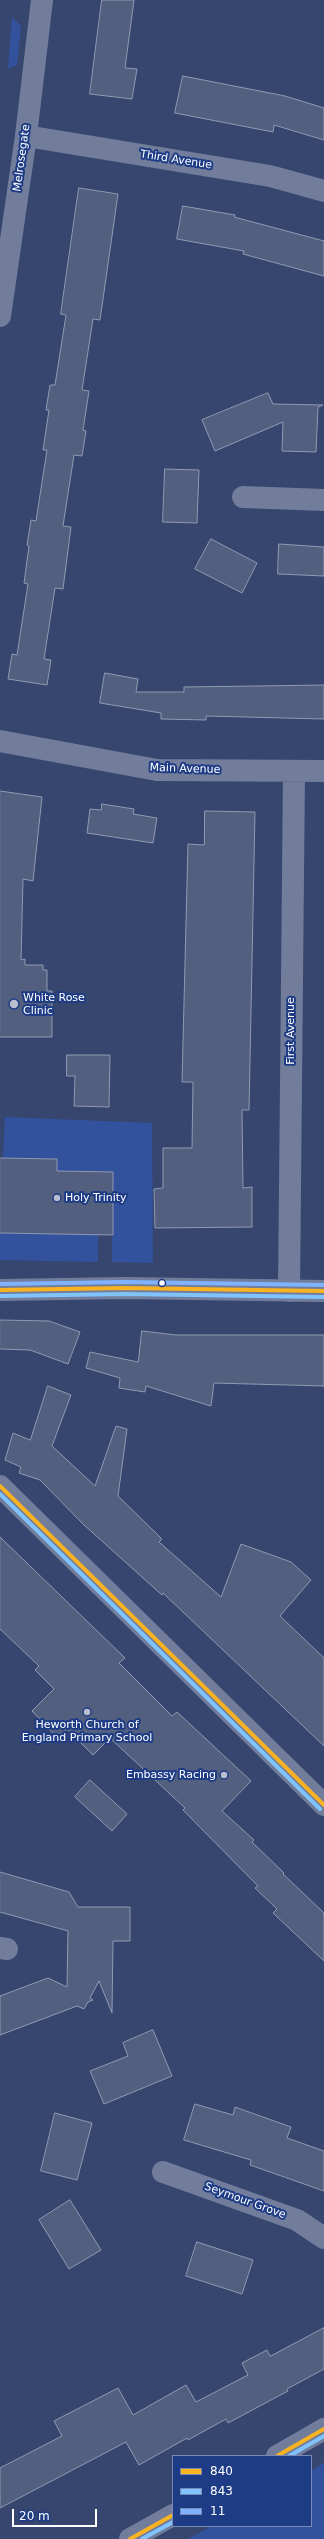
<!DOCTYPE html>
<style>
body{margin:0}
#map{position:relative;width:324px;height:2539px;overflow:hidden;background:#36466e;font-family:"DejaVu Sans",sans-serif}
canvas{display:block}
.legend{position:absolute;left:172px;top:2455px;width:140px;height:72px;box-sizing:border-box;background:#1e3c86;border:1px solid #788ab6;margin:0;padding:5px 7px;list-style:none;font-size:12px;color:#fff}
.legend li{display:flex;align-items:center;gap:8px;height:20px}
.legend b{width:20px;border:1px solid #788ab6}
.scale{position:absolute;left:12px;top:2509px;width:85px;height:18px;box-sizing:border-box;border:2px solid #fff;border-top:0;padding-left:5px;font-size:12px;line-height:14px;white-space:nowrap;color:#fff;-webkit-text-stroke:3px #1e3c86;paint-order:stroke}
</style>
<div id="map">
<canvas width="324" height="2539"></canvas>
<ul class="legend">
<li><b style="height:5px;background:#f9b220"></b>840</li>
<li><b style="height:5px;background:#80c4ff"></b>843</li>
<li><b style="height:5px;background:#80b3ff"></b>11</li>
</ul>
<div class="scale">20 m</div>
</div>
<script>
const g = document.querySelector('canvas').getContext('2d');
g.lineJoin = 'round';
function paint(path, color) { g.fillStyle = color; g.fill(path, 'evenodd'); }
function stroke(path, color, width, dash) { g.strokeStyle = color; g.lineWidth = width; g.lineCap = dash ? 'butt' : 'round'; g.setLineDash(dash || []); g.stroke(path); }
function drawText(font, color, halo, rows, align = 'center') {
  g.font = font + ' "DejaVu Sans",sans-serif'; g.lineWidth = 4; g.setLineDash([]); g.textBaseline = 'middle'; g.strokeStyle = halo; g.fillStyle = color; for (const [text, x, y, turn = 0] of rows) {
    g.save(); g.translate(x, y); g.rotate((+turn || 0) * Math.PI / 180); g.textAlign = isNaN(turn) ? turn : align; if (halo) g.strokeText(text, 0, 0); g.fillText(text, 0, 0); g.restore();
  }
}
paint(new Path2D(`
 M 12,17 L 21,26 L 17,65 L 8,69 Z
 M 5,1117 L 152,1123 L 153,1263 L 112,1262 L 113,1172 L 57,1171 L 57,1159 L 3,1158 Z
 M 98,1224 L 98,1262 L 0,1260 L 0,1233 L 56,1234 Z
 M 324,2463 L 324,2539 L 188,2539 L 212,2526 L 311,2526 L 311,2471 Z`), '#33529d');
const building = new Path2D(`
 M 102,0 L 134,0 L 125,68 L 137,69 L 132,99 L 90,94 Z
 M 183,76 L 285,96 L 324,108 L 324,140 L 274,125 L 273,132 L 175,113 Z
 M 79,188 L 118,194 L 100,320 L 93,319 L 82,390 L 89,391 L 83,430 L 86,431 L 82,456 L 74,455 L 63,526 L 71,527 L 63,589 L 55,588 L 44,659 L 51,660 L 47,685 L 8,679 L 12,654 L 17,655 L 28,584 L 24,583 L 29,546 L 27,545 L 31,520 L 36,521 L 47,450 L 43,450 L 49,410 L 46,410 L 50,385 L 55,385 L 66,315 L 61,314 Z
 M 183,206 L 235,215 L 234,217 L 324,241 L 324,276 L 243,254 L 244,251 L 177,239 Z
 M 268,393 L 273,404 L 323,405 L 318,407 L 316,452 L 282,451 L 283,422 L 215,451 L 202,420 Z
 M 165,469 L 199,470 L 197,523 L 163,522 Z
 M 211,539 L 257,563 L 242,593 L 195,569 Z
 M 279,544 L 324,547 L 324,576 L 278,574 Z
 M 105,673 L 138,679 L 136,692 L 184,692 L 184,687 L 324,685 L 324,719 L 206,716 L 206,720 L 161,719 L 161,713 L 100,703 Z
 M 0,791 L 42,797 L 33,881 L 23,879 L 21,960 L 25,959 L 25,965 L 43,965 L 43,970 L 47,970 L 47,991 L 52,991 L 52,1037 L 0,1037 Z
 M 102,804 L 134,809 L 133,814 L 157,818 L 153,843 L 87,833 L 90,809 L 101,810 Z
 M 205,811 L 255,812 L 249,1110 L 242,1110 L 243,1188 L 252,1187 L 252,1227 L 155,1228 L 154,1189 L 163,1188 L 163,1148 L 192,1148 L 193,1082 L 182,1082 L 188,844 L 204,845 Z
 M 67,1055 L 110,1055 L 109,1107 L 74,1106 L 75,1076 L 67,1076 Z
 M 0,1158 L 57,1159 L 57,1171 L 113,1172 L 113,1235 L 0,1233 Z
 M 0,1320 L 49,1321 L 80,1332 L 68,1364 L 30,1350 L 0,1349 Z
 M 142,1331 L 176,1335 L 324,1335 L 324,1386 L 214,1383 L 211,1406 L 146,1386 L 145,1392 L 119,1388 L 120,1378 L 86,1368 L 90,1352 L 138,1362 Z
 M 48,1386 L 71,1395 L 52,1446 L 95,1486 L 116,1426 L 127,1429 L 118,1496 L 162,1539 L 159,1542 L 221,1597 L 241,1544 L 291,1562 L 311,1580 L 280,1616 L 324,1658 L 324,1746 L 163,1593 L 162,1595 L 83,1524 L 40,1480 L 19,1473 L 21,1467 L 5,1460 L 13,1433 L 30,1440 Z
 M 0,1537 L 125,1658 L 119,1663 L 172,1716 L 177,1712 L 251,1781 L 222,1811 L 254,1840 L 252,1842 L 284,1873 L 283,1874 L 324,1913 L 324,1961 L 273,1913 L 277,1909 L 255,1888 L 258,1886 L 183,1810 L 185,1808 L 110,1738 L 93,1755 L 67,1729 L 58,1738 L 32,1711 L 54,1689 L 35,1670 L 39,1666 L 0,1629 Z
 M 90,1780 L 127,1814 L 112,1831 L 75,1797 Z
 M 0,1872 L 69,1892 L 78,1907 L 130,1907 L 130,1941 L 113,1941 L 112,2013 L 99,1981 L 90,1998 L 93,2000 L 88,2002 L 84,2009 L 77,2006 L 0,2035 L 0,1996 L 48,1978 L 67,1987 L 68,1931 L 0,1912 Z
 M 153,2030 L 172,2076 L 104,2104 L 90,2071 L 128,2056 L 123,2043 Z
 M 195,2104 L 233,2115 L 235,2107 L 291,2127 L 287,2138 L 324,2151 L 324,2191 L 250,2165 L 251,2160 L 184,2140 Z
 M 55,2113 L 92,2123 L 77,2180 L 41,2171 Z
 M 70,2200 L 101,2250 L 69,2269 L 39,2220 Z
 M 197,2242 L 253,2260 L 242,2294 L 186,2276 Z
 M 324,2328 L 324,2369 L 287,2389 L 288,2391 L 228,2423 L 226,2419 L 188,2440 L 187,2438 L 139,2465 L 126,2442 L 0,2508 L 0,2468 L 62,2436 L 54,2421 L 118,2388 L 133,2415 L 186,2385 L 196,2402 L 248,2375 L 242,2363 L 267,2350 L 270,2356 Z`);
paint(building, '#525f7f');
stroke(building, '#909ab2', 1);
stroke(new Path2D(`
 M 26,136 L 270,176 L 324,191
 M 0,316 L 26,136 L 42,0
 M 243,497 L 324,500
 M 0,741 L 157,770 L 324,771
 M 0,1290 L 125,1288 L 324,1291
 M 289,1291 L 294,771
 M 0,1486 L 324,1805
 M 0,1948 L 7,1949
 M 163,2172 L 297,2220 L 324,2238
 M 277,2456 L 324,2429
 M 130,2539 L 173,2515`), '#727d9c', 22);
stroke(new Path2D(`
 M 0,1290 L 125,1288 L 324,1291
 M 0,1486 L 324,1805
 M 277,2456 L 324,2429
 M 130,2539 L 173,2515`), '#f9b220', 4);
stroke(new Path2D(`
 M 0,1296 L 125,1294 L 324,1297
 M 0,1494 L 320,1809
 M 289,2456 L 324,2436
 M 142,2539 L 173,2522`), '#80c4ff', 4);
stroke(new Path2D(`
 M 0,1284 L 125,1282 L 324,1285`), '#80b3ff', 4);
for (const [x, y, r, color] of [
 [14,1004,5,"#b9becc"],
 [57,1198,4,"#b9becc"],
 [162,1283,3.5,"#fff"],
 [87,1712,4,"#b9becc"],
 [224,1775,4,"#b9becc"]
]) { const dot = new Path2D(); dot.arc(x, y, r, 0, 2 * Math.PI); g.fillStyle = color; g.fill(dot); stroke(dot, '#1e3c86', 1.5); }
drawText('11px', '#fff', '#1e3c86', [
 ["Melrosegate",22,158,-82],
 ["Third Avenue",176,160,9],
 ["Main Avenue",185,769,2],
 ["First Avenue",291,1031,-90],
 ["Seymour Grove",245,2201,20]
]);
drawText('11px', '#fff', '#1e3c86', [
 ["White Rose",23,998],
 ["Clinic",23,1011],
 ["Holy Trinity",65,1198],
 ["Heworth Church of",87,1725,"center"],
 ["England Primary School",87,1738,"center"],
 ["Embassy Racing",216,1775,"right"]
], 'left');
</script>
